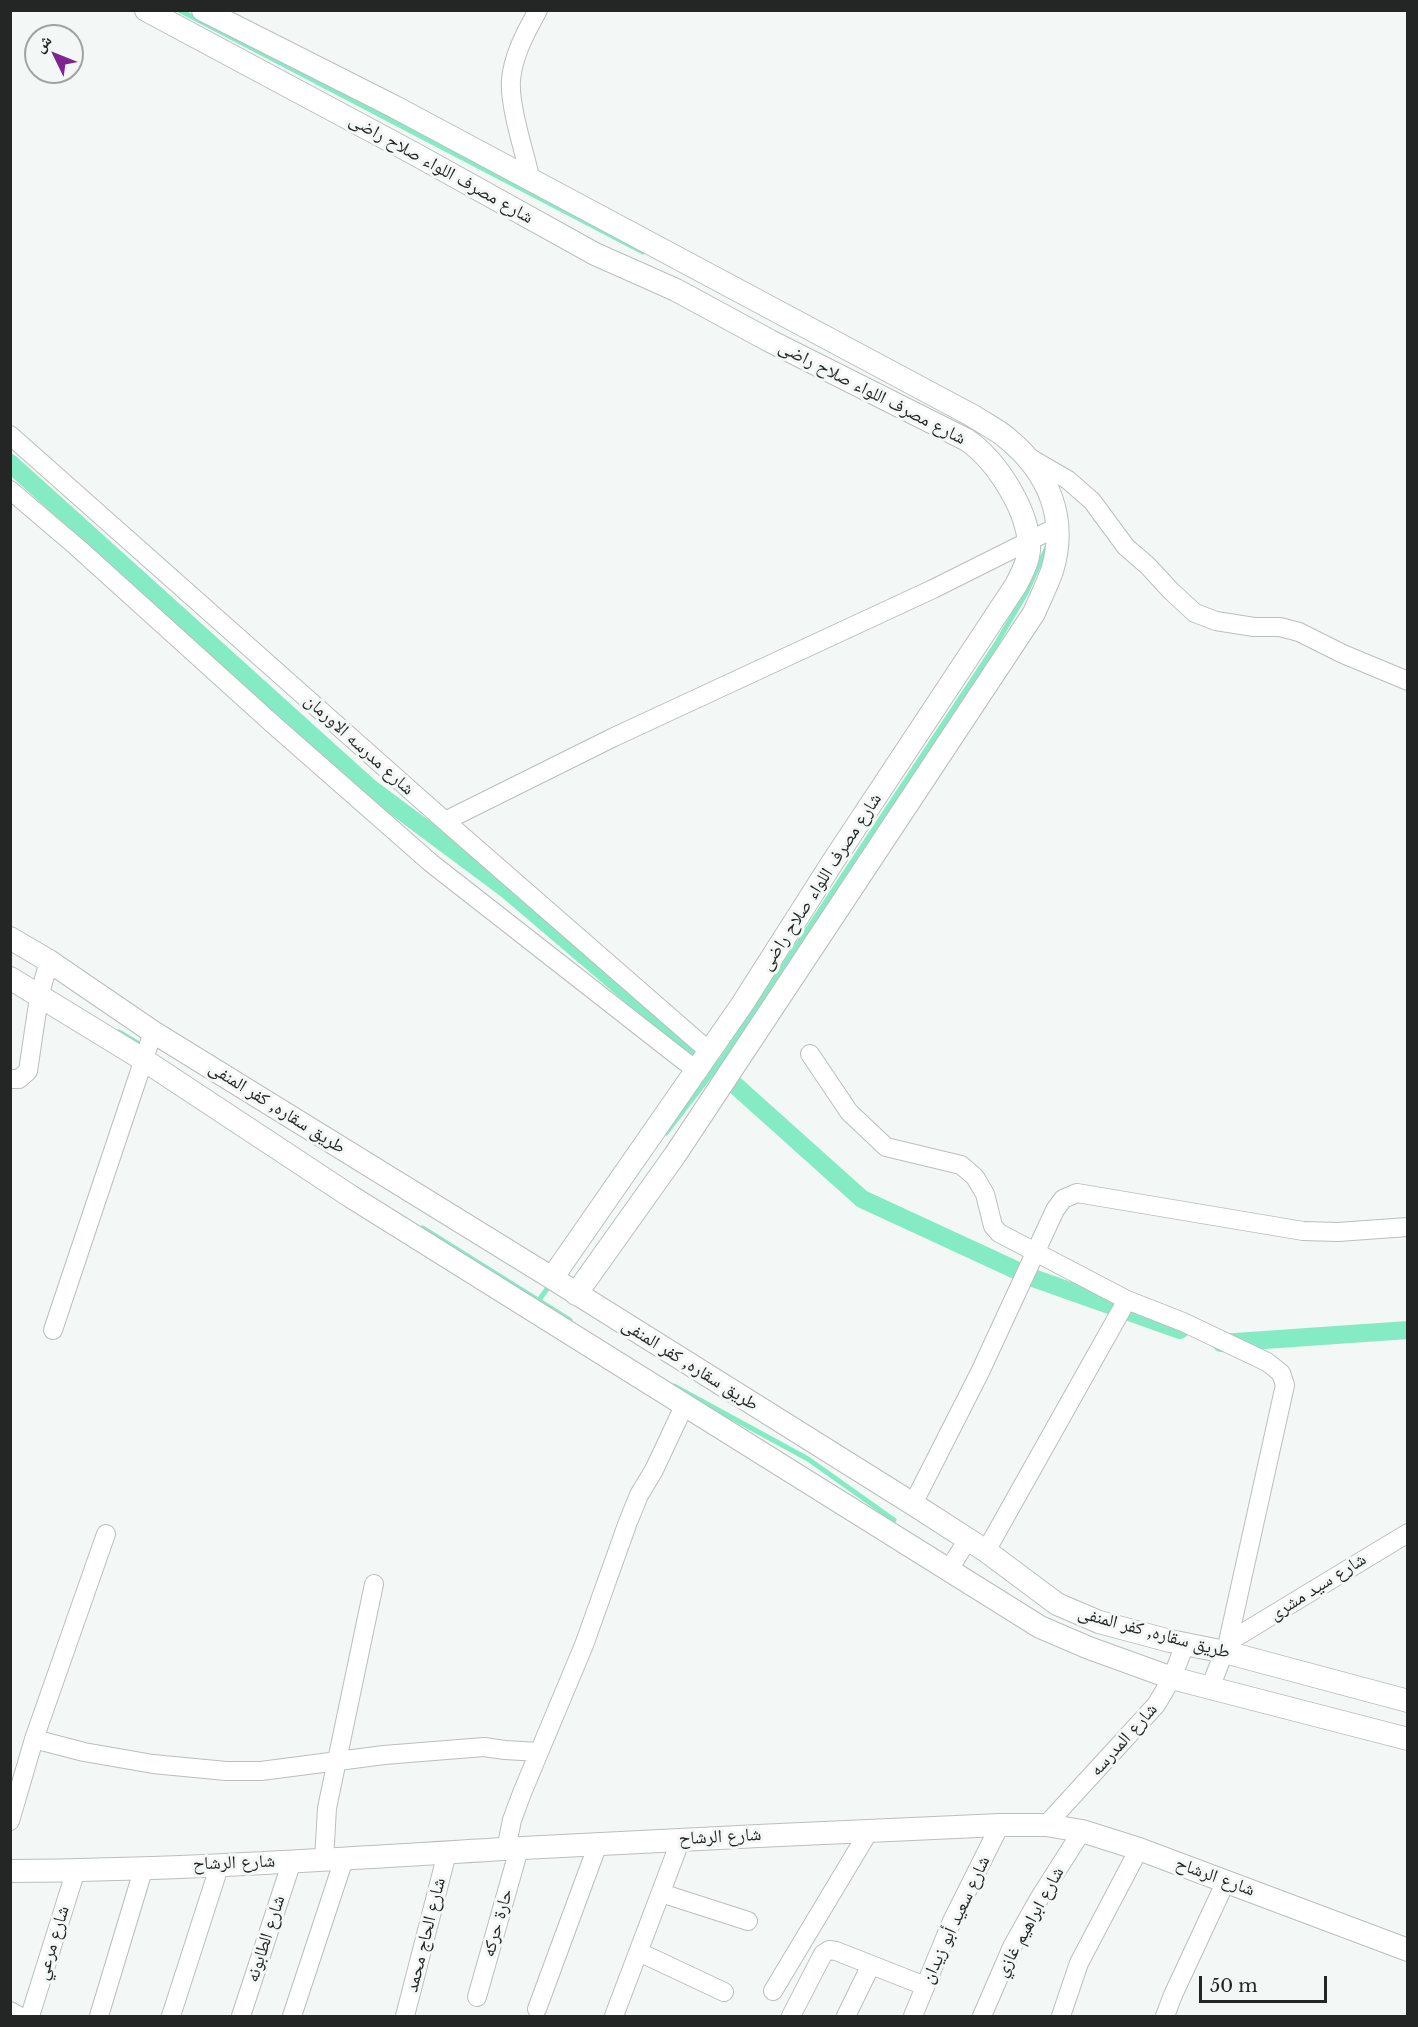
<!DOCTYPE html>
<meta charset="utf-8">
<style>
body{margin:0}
#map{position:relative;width:1418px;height:2027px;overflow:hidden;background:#f3f7f5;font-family:"Libre Baskerville","Noto Naskh Arabic",serif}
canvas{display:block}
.frame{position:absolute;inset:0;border:12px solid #242525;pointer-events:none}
.north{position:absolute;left:24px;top:24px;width:60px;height:60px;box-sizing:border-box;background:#f3f7f5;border:2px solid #a0a3a2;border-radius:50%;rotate:313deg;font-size:16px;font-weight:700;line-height:24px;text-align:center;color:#242525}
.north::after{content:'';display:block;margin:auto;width:21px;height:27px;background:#7f2593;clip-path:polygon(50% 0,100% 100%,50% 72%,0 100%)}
.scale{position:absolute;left:1199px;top:1976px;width:128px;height:27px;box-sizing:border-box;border:3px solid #242525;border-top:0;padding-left:8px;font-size:18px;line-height:21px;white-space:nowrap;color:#242525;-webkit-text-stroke:4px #f3f7f5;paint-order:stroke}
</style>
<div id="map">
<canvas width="1418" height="2027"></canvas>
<div class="frame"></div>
<div class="north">ش</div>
<div class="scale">50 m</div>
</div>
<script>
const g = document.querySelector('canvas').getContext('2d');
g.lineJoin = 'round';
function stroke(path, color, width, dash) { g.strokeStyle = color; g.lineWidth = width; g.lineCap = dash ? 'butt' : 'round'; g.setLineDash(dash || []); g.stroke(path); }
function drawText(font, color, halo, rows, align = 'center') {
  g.font = font + ' "Libre Baskerville","Noto Naskh Arabic",serif'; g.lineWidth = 6; g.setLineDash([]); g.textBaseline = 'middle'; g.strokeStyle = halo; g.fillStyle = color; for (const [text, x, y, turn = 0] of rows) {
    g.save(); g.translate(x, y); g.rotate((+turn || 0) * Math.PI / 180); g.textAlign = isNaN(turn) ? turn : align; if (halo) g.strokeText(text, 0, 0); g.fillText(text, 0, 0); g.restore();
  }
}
stroke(new Path2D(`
 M 179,10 L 643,252
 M 119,1032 L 144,1047
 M 666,1133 L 716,1068 L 995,646 L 1026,593 L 1048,545
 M 423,1228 L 570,1320
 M 539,1300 L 547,1289
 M 674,1386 L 808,1459 L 894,1520`), '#84ebc4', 5);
stroke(new Path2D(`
 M 10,463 L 369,787 L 506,889 L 716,1068 L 862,1199 L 1033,1278 L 1180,1330
 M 1221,1343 L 1408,1330`), '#84ebc4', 18);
const minor = new Path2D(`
 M 531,181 C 525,153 509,107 511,80 C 513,55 526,32 538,10
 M 10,435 L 445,821 L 710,1052
 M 1030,458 L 1068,480 L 1092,501 L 1126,547 L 1148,566 L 1171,591 L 1195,613 L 1216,621 L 1254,627 L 1280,627 L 1299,632 L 1343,654 L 1408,681
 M 10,490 L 77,547 L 275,726 L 431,863 L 697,1071
 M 445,821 L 614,737 L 933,589 L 1057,527
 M 810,1054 L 849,1112 L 886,1147 L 961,1165 L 975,1177 L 985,1194 L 993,1226 L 999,1233 L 1127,1300 L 1183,1322 L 1267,1362 L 1281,1373 L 1285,1385 L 1228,1642 L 1210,1688
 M 10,1079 L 19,1079 L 28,1071 L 39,997 L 49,961
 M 53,1330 L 153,1032
 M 913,1504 L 980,1372 L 1055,1210 L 1063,1199 L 1077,1193 L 1303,1231 L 1338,1232 L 1408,1227
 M 986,1551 L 1127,1300
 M 948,1571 L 968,1539
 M 1228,1642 L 1408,1533
 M 34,1739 L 84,1752 L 153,1764 L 226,1771 L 261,1771 L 384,1755 L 484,1747 L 505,1750 L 539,1752
 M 10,1821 L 34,1739 L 106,1534
 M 1046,1825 L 1156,1705 L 1172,1678 L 1185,1644
 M 506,1849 L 512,1820 L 522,1793 L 584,1645 L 628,1522 L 639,1495 L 654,1470 L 685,1404
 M 324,1860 L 327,1808 L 374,1584
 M 661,1893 L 748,1921
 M 639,1952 L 724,1992
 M 773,1991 L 869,1831
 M 477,1997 L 519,1849
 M 537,2009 L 598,1844
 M 10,2011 L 19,2016
 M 30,2016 L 76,1870
 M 99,2016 L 144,1867
 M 171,2016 L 220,1864
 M 241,2016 L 292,1861
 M 292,2016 L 344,1859
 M 405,2016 L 447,1853
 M 614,2016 L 681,1839
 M 791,2016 L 823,1954 L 829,1950 L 836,1951 L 925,1986
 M 846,2016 L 871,1965
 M 913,2016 L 952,1921 L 1000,1825
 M 982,2016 L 1012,1947 L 1040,1897 L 1082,1831
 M 1061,2016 L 1079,1963 L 1139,1849
 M 1165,2016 L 1173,1995 L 1226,1881`);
const tertiary = new Path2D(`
 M 146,10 L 413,153 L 595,254 L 676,290 L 770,341 L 967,440 C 997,461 1030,512 1029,550 C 1028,563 1021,575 1016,585 L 832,863 L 743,1003 L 552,1278
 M 203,10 L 395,107 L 973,416 C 985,424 998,430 1008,439 C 1049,473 1068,519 1052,571 C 1047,585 1040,599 1034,613 L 675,1155 L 576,1294
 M 10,938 L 49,961 L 153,1032 L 552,1278 L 913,1504 L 986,1551 L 1057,1604 L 1099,1622 L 1170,1641 L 1225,1652 L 1408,1701
 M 10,978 L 144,1060 L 350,1196 L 1040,1627 L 1089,1648 L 1172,1678 L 1408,1739
 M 10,1871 C 175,1870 339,1859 503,1849 C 669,1840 834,1832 1000,1825 L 1046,1825 L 1082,1831 L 1139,1849 L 1408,1950`);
stroke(minor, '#bbbebd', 20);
stroke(tertiary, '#bbbebd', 24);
stroke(minor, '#fff', 18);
stroke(tertiary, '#fff', 22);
drawText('18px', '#242525', '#f3f7f5', [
 ["شارع مصرف اللواء صلاح راضى",441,169,29],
 ["شارع مصرف اللواء صلاح راضى",872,393,27],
 ["شارع مدرسه الاورمان",359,745,42],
 ["شارع مصرف اللواء صلاح راضى",821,882,-57],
 ["طريق سقاره, كفر المنفى",277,1108,32],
 ["طريق سقاره, كفر المنفى",690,1365,32],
 ["شارع سيد مشرى",1318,1587,-32],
 ["طريق سقاره, كفر المنفى",1154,1633,15],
 ["شارع المدرسه",1124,1740,-48],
 ["شارع الرشاح",720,1837,-3],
 ["شارع الرشاح",234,1863,-2],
 ["شارع الرشاح",1215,1877,20],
 ["شارع سعيد أبو زيدان",956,1920,-65],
 ["شارع ابراهيم غازي",1030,1922,-61],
 ["حارة حركه",498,1923,-74],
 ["شارع الحاج محمد",426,1935,-76],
 ["شارع الطابونه",266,1939,-72],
 ["شارع مرعي",53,1943,-73]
]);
</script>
